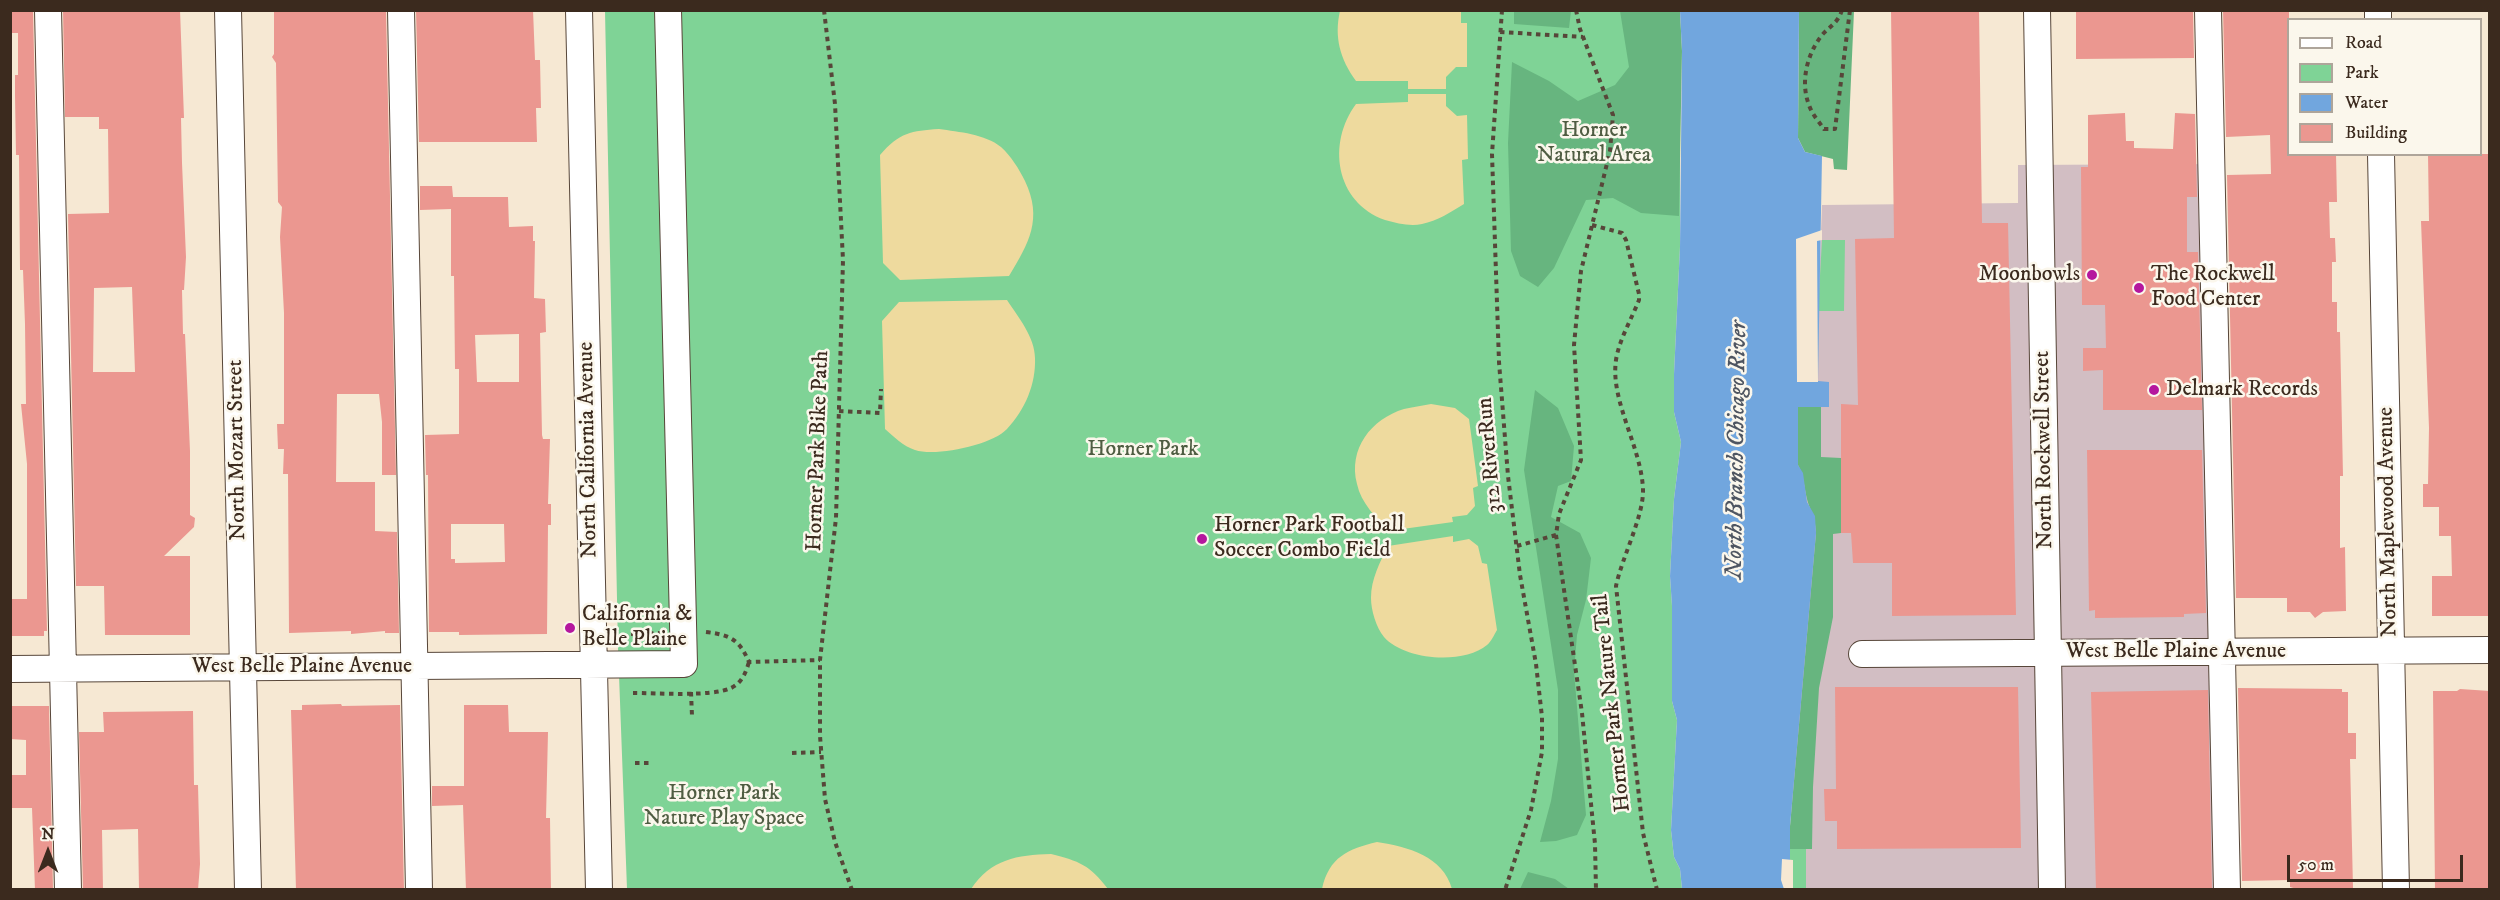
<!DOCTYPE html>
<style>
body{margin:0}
#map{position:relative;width:2500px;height:900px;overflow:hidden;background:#f6e8d3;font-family:"IM FELL DW Pica",serif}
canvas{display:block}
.frame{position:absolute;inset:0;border:12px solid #3b2a1e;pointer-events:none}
.legend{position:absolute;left:2287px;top:18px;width:195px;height:138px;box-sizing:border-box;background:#fbf7ec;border:2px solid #aea59a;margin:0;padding:8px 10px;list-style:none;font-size:18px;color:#3b2a1e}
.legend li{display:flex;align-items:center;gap:12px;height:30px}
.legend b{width:30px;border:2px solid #aea59a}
.north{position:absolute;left:18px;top:822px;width:60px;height:60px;-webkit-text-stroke:4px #fbf7ec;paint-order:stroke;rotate:0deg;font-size:16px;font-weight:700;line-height:24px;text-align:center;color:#3b2a1e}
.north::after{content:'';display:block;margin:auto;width:21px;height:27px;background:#3b2a1e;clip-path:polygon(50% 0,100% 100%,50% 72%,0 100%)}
.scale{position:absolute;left:2287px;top:855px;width:176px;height:27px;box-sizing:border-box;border:3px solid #3b2a1e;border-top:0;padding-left:8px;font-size:18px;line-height:21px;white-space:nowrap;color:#3b2a1e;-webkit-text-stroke:4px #fbf7ec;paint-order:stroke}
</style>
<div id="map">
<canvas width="2500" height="900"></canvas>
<div class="frame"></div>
<ul class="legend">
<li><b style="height:8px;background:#fff"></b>Road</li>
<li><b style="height:16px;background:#7fd396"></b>Park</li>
<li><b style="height:16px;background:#71a6de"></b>Water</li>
<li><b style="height:16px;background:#eb9790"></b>Building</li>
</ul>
<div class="north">N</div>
<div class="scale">50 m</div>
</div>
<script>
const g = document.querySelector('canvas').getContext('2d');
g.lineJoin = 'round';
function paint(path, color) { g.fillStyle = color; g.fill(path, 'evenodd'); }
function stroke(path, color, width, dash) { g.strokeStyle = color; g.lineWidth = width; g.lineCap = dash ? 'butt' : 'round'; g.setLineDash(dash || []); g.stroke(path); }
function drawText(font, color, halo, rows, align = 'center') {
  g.font = font + ' "IM FELL DW Pica",serif'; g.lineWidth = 5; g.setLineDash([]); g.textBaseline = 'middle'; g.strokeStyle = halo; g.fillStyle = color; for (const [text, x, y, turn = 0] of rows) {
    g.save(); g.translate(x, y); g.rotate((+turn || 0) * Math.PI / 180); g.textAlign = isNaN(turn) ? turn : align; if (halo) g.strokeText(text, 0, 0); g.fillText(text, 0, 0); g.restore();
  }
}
paint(new Path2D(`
 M 2216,164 L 2231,889 L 1790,890 L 1798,407 L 1829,406 L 1818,382 L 1818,311 L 1822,205 L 2018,203 L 2018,165 Z`), '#d2bec3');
paint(new Path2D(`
 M 605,11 L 1680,11 L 1680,247 L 1674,374 L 1674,412 L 1681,442 L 1674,499 L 1670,576 L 1672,606 L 1672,701 L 1677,720 L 1671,830 L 1674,857 L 1680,869 L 1682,889 L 627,889 L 618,648 Z
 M 1822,240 L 1845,240 L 1844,311 L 1818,311 Z
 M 1790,849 L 1806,849 L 1806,889 L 1790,890 Z`), '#7fd396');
paint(new Path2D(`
 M 1514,11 L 1571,11 L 1569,28 L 1514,24 Z
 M 1620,11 L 1680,11 L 1682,51 L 1679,216 L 1641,213 L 1613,198 L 1586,200 L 1554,268 L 1538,287 L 1520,276 L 1511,251 L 1508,143 L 1512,62 L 1549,81 L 1578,101 L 1615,85 L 1629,67 Z
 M 1799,11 L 1854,11 L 1847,170 L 1834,169 L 1833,159 L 1805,152 L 1798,138 Z
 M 1535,390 L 1558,408 L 1574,446 L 1571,481 L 1558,486 L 1551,517 L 1580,533 L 1591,558 L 1586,600 L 1577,635 L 1574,671 L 1586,815 L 1577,835 L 1556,841 L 1540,842 L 1551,801 L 1558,759 L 1558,690 L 1524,470 Z
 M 1798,407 L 1821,407 L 1821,457 L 1841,458 L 1841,533 L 1833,534 L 1833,617 L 1819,688 L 1813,787 L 1812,849 L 1790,849 L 1790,826 L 1816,533 C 1815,515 1811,514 1807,499 C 1804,487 1804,476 1798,465 Z
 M 1528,872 L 1555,879 L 1569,889 L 1520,889 Z`), '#67b57f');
paint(new Path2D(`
 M 1340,11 L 1461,11 L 1461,23 L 1467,23 L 1467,67 L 1456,67 L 1446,77 L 1446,89 L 1408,89 L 1408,81 L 1356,81 C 1340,59 1334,37 1340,11 Z
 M 1408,94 L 1446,94 L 1446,106 L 1457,116 L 1467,115 L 1468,159 L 1462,160 L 1464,204 C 1451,212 1437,221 1422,224 C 1410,227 1397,223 1385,220 C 1335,202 1327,143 1356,104 L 1408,102 Z
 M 939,129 C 959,132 985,134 1001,147 C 1011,156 1019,169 1025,181 C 1043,219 1029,243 1009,276 L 900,280 L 883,263 L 880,155 C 900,132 911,131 939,129 Z
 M 1007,300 C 1018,317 1035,337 1035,358 C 1036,384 1025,410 1007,429 C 992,445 936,457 915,450 C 903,446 894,437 885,429 L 882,321 L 899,302 Z
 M 1431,404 L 1455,408 L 1469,419 L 1478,486 L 1473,488 L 1475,506 L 1467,515 L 1452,517 L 1453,522 L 1388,531 C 1376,517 1361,503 1357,484 C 1348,449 1371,419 1404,409 C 1412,407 1422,406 1431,404 Z
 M 1453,536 L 1453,542 L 1469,539 L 1478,546 L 1482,563 L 1487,564 L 1497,630 C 1494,635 1491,642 1487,645 C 1463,665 1404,660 1384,637 C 1376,627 1371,610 1371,598 C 1371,579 1380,562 1388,546 Z
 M 1377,842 C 1408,847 1443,856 1452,889 L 1322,889 C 1329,857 1348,849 1377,842 Z
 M 1051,854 C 1079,861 1090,865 1108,889 L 971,889 C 991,859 1017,855 1051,854 Z`), '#eeda9e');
paint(new Path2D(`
 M 1680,11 L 1799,11 L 1798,138 L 1805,152 L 1822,156 L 1818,381 L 1829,382 L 1829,407 L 1798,407 L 1798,465 L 1803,473 L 1807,502 L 1815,516 L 1816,533 L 1790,826 L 1790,889 L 1682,889 L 1680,869 L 1674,857 L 1671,830 L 1677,720 L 1672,701 L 1672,606 L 1670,576 L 1674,499 L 1681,442 L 1674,412 L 1674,374 L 1680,247 L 1682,51 Z`), '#71a6de');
paint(new Path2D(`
 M 1822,230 L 1822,240 L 1817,241 L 1818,382 L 1797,382 L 1796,239 Z
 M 1782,859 L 1793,860 L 1793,889 L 1784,889 L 1781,880 Z`), '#f6e8d3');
paint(new Path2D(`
 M 10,10 L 33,10 L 47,631 L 44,631 L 44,636 L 10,636 L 10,599 L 27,599 L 27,464 L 21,404 L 26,404 L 25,324 L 23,270 L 20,270 L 19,155 L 16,155 L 15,95 L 15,75 L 18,75 L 18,33 L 10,33 Z
 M 63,10 L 180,10 L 184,118 L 181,118 L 182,163 L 186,257 L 184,290 L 182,290 L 183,334 L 185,334 L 190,451 L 190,515 L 195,518 L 194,527 L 164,556 L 190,556 L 190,635 L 105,635 L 104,586 L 76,586 L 68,214 L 109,213 L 108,129 L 99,129 L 99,117 L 65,117 ZM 132,287 L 135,372 L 93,372 L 94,288 Z
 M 274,10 L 386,10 L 396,475 L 382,475 L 382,422 L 379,394 L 337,394 L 336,482 L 375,482 L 375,531 L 397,532 L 399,633 L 385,633 L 385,631 L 351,634 L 351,631 L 289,633 L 288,474 L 283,474 L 284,449 L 278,449 L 277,424 L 284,424 L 284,313 L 280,237 L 282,207 L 278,202 L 276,63 L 272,57 L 274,54 Z
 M 416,10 L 533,10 L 535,60 L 540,60 L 541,108 L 536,108 L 537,142 L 419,142 Z
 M 1891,10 L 1979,10 L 1982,223 L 2008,223 L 2016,615 L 1892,616 L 1892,563 L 1853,563 L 1851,533 L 1841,533 L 1841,404 L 1858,405 L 1855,239 L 1894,238 Z
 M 2076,10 L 2193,10 L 2194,58 L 2076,59 Z
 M 2223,10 L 2289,10 L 2289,154 L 2336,154 L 2337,202 L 2329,202 L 2330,238 L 2335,238 L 2336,262 L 2332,262 L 2332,302 L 2337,302 L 2337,332 L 2340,332 L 2343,476 L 2340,476 L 2340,548 L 2345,547 L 2346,611 L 2323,612 L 2315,618 L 2310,612 L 2287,612 L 2287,598 L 2236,598 L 2227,175 L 2271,174 L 2270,135 L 2226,137 Z
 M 2125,113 L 2126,141 L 2134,141 L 2134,148 L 2173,149 L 2175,113 L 2195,114 L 2197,197 L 2187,197 L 2187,252 L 2198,252 L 2202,410 L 2103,410 L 2103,370 L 2083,371 L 2083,348 L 2106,348 L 2105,305 L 2082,305 L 2081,167 L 2088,167 L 2088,115 Z
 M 2428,154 L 2488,154 L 2490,616 L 2432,616 L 2432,576 L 2452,576 L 2451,536 L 2439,536 L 2439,507 L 2423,507 L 2423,484 L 2428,484 L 2429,428 L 2421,221 L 2429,221 Z
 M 420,186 L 452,186 L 453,197 L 508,197 L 509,227 L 533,226 L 533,241 L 535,241 L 534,298 L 545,299 L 546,332 L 540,333 L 542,435 L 543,439 L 550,439 L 548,504 L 551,504 L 551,525 L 548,525 L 547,634 L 459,635 L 459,632 L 429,632 L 428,475 L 426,475 L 425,435 L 459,434 L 459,369 L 455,369 L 454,276 L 451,276 L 451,209 L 420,210 ZM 519,334 L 519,382 L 477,382 L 475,335 ZM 451,524 L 504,524 L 505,562 L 455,563 L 455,559 L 451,559 Z
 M 2087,450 L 2202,450 L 2206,613 L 2184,614 L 2184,617 L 2095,618 L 2095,610 L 2089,611 Z
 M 1835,687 L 2018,687 L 2021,848 L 1837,849 L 1837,821 L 1825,821 L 1824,789 L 1836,789 Z
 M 2238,688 L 2342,689 L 2342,692 L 2348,692 L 2348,733 L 2356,733 L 2356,759 L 2350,759 L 2353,888 L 2297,889 L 2290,887 L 2290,880 L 2242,881 Z
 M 2460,689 L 2490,691 L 2490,890 L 2435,890 L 2433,691 L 2457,691 Z
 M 2208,690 L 2212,890 L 2096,890 L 2091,692 Z
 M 341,704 L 342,706 L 400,705 L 404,890 L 296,890 L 291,710 L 302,710 L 302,705 Z
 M 464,705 L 508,705 L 509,732 L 548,732 L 546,818 L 550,818 L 551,890 L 466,890 L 463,805 L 432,806 L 432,786 L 464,786 Z
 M 10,706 L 49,706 L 53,890 L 35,890 L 32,808 L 10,808 L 10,775 L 26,775 L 26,740 L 10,739 Z
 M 193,711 L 194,785 L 198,785 L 200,864 L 198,890 L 139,890 L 138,829 L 102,830 L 103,890 L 83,890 L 79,732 L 104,732 L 103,712 Z`), '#eb9790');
const minor = new Path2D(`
 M 48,10 L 68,890
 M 228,10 L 248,890
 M 401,10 L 419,890
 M 579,10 L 599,890
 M 2037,10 L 2052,890
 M 2208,10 L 2227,890
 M 2378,10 L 2378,20
 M 2381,154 L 2396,890
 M 1862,654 L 2490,650
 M 10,669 L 684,664 L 668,10`);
stroke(minor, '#574639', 28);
stroke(new Path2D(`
 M 824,10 L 835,104 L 843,260 L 836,518 L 820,660 L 820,736 L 825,799 L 835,842 L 852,890
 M 1502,10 L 1492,154 L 1499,362 L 1508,476 L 1520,575 L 1536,664 L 1542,717 L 1542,752 L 1531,810 L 1505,890
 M 1576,10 L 1580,29 L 1613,115 L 1610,151 L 1581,271 L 1574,345 L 1581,460 L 1559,514 L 1556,535 L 1582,713 L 1595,844 L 1596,890
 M 1842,10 C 1838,23 1830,26 1822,35 C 1807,54 1800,82 1809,105 C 1812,114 1819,122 1824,129 L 1835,129 L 1850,10
 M 1500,32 L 1583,37
 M 1592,225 L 1622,233 L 1626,240 L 1639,294 L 1639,300 C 1632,318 1619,340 1616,360 C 1610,401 1641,446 1643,489 C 1644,516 1622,557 1616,586 L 1643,833 L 1657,890
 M 839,411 L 880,413 L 881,389
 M 1517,546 L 1556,535
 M 706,632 C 730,635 739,639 749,662 L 820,660
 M 631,634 L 660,633
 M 691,692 L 692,716
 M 633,693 C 657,693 711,697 731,688 C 742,683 746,672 749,662
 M 792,753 L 821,752
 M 635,763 L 650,763`), '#574639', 4, [4.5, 4.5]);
stroke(minor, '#fff', 26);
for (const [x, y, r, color] of [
 [2092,275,6,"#b5179e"],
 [2139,288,6,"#b5179e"],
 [2154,390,6,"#b5179e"],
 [1202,539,6,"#b5179e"],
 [570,628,6,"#b5179e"]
]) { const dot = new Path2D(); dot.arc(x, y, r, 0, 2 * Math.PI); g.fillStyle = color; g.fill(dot); stroke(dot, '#fbf7ec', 2); }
drawText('22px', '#4f5d42', '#fbf7ec', [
 ["Horner",1594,131],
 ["Natural Area",1594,156],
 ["Horner Park",1143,450],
 ["Horner Park",724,794],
 ["Nature Play Space",724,819]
]);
drawText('22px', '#3b2a1e', '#fbf7ec', [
 ["Moonbowls",2080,275,"right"],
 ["The Rockwell",2151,275],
 ["Food Center",2151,300],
 ["Delmark Records",2166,390],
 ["Horner Park Football",1214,526],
 ["Soccer Combo Field",1214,551],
 ["California &",582,615],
 ["Belle Plaine",582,640]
], 'left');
drawText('22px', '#3b2a1e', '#fbf7ec', [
 ["North Mozart Street",238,450,-91],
 ["North California Avenue",589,450,-91],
 ["North Rockwell Street",2045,450,-91],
 ["Horner Park Bike Path",819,451,-88],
 ["312 RiverRun",1491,455,-95],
 ["North Maplewood Avenue",2389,522,-91],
 ["West Belle Plaine Avenue",2176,652],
 ["West Belle Plaine Avenue",302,667],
 ["Horner Park Nature Tail",1613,703,-96]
]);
drawText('italic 24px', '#4e5561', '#fbf7ec', [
 ["North Branch Chicago River",1738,450,-89]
]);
</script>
